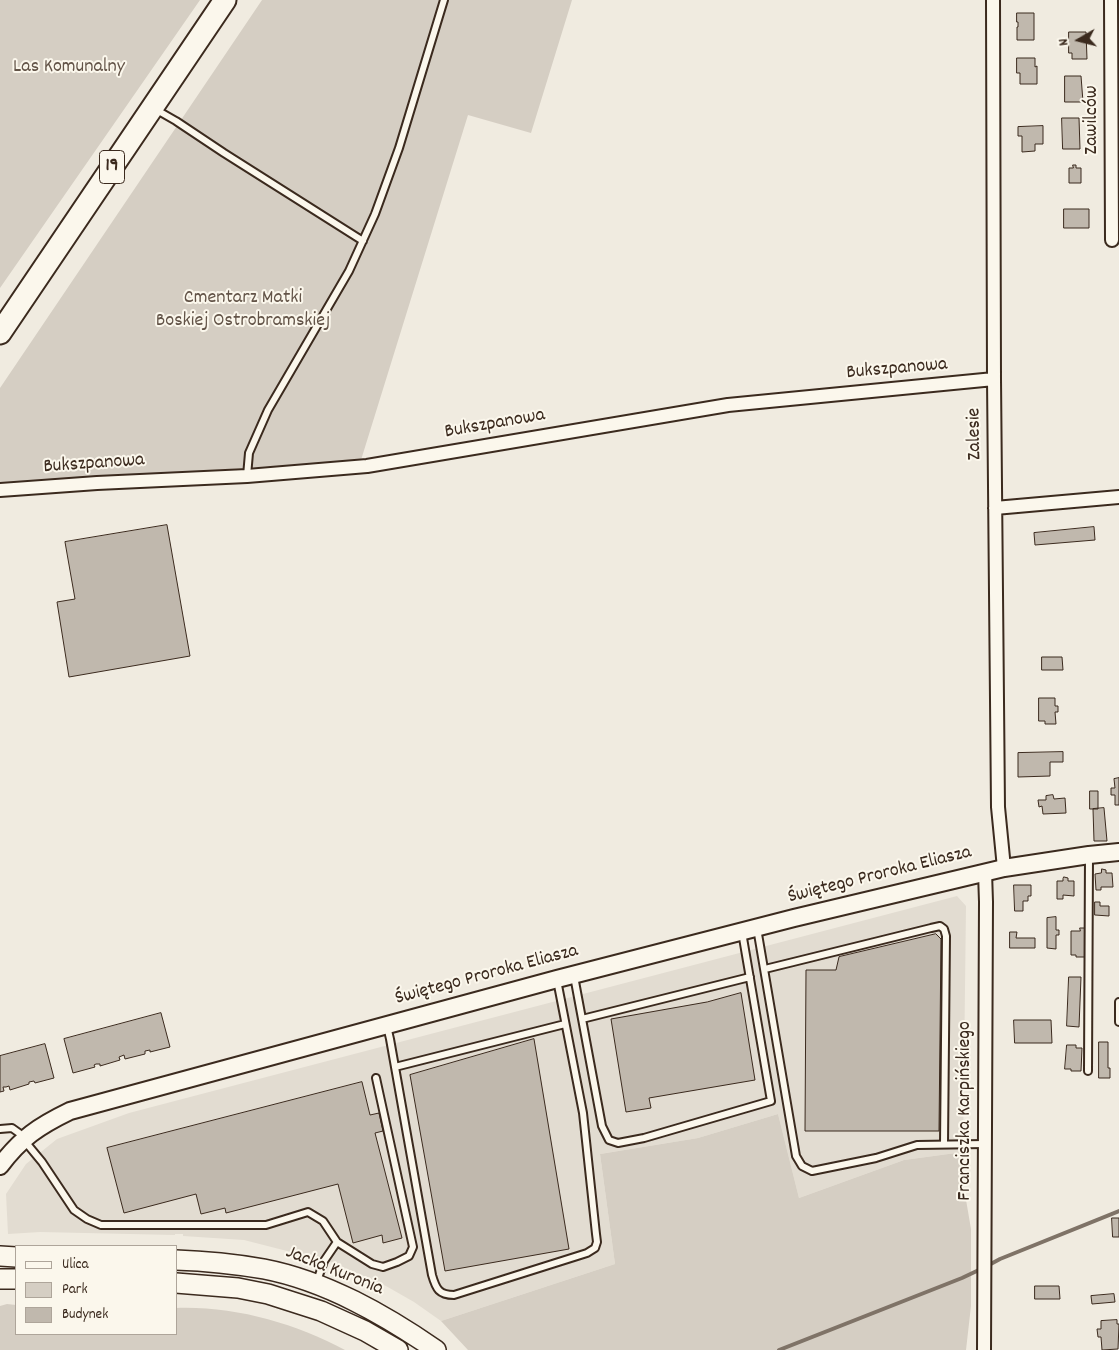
<!DOCTYPE html>
<meta charset="utf-8">
<style>
body{margin:0}
#map{position:relative;width:1119px;height:1350px;overflow:hidden;background:#f0ebe0;font-family:Dekko,sans-serif}
canvas{display:block}
.legend{position:absolute;left:15px;top:1245px;width:162px;height:90px;box-sizing:border-box;background:#fbf7ec;border:1px solid #aea59a;margin:0;padding:6px 9px;list-style:none;font-size:15px;color:#3b2a1e}
.legend li{display:flex;align-items:center;gap:10px;height:25px}
.legend b{width:25px;border:1px solid #aea59a}
.north{position:absolute;left:1054px;top:15px;width:50px;height:50px;-webkit-text-stroke:4px #fbf7ec;paint-order:stroke;rotate:262deg;font-size:14px;font-weight:700;line-height:20px;text-align:center;color:#3b2a1e}
.north::after{content:'';display:block;margin:auto;width:18px;height:22px;background:#3b2a1e;clip-path:polygon(50% 0,100% 100%,50% 72%,0 100%)}
</style>
<div id="map">
<canvas width="1119" height="1350"></canvas>
<ul class="legend">
<li><b style="height:6px;background:#fbf7ec"></b>Ulica</li>
<li><b style="height:14px;background:#d5cec3"></b>Park</li>
<li><b style="height:14px;background:#c0b8ad"></b>Budynek</li>
</ul>
<div class="north">N</div>
</div>
<script>
const g = document.querySelector('canvas').getContext('2d');
g.lineJoin = 'round';
function paint(path, color) { g.fillStyle = color; g.fill(path, 'evenodd'); }
function stroke(path, color, width, dash) { g.strokeStyle = color; g.lineWidth = width; g.lineCap = dash ? 'butt' : 'round'; g.setLineDash(dash || []); g.stroke(path); }
function drawText(font, color, halo, rows, align = 'center') {
  g.font = font + ' Dekko,sans-serif'; g.lineWidth = 4; g.setLineDash([]); g.textBaseline = 'middle'; g.strokeStyle = halo; g.fillStyle = color; for (const [text, x, y, turn = 0] of rows) {
    g.save(); g.translate(x, y); g.rotate((+turn || 0) * Math.PI / 180); g.textAlign = isNaN(turn) ? turn : align; if (halo) g.strokeText(text, 0, 0); g.fillText(text, 0, 0); g.restore();
  }
}
paint(new Path2D(`
 M 957,896 L 966,906 L 963,1152 L 904,1160 L 799,1198 L 778,1114 L 698,1138 L 600,1154 L 615,1264 L 441,1321 L 414,1302 L 386,1286 L 334,1263 L 244,1240 L 183,1236 L 183,1234 L 175,1234 L 175,1235 L 40,1232 L 8,1234 L 6,1194 L 26,1164 L 57,1139 L 129,1113 Z`), '#e2dcd1');
paint(new Path2D(`
 M 0,0 L 200,0 L 0,288 Z
 M 262,0 L 572,0 L 531,133 L 468,115 L 361,460 L 0,485 L 0,388 Z
 M 778,1114 L 799,1198 L 904,1160 L 963,1152 L 964,1188 L 971,1229 L 971,1306 L 966,1350 L 468,1350 L 441,1321 L 615,1264 L 600,1154 L 698,1138 Z
 M 7,1304 L 16,1305 L 16,1334 L 176,1334 L 176,1308 C 235,1306 294,1323 345,1350 L 0,1350 L 0,1306 Z`), '#d5cec3');
stroke(new Path2D(`
 M 987,1266 L 1000,1259 L 1119,1211
 M 779,1350 L 962,1278 L 981,1269`), '#7f7367', 4);
const building = new Path2D(`
 M 1017,13 L 1034,13 L 1034,40 L 1017,40 L 1017,27 L 1018,27 L 1018,22 L 1017,22 Z
 M 1069,32 L 1086,32 L 1087,59 L 1072,59 L 1072,53 L 1069,53 Z
 M 1017,58 L 1035,58 L 1035,67 L 1037,66 L 1037,84 L 1020,84 L 1020,73 L 1017,73 Z
 M 1065,76 L 1081,76 L 1083,102 L 1065,102 Z
 M 1062,118 L 1079,118 L 1080,149 L 1063,149 Z
 M 1043,126 L 1043,144 L 1035,144 L 1035,151 L 1022,152 L 1022,136 L 1018,136 L 1018,127 Z
 M 1073,165 L 1076,165 L 1076,168 L 1081,168 L 1081,183 L 1069,183 L 1069,168 L 1073,168 Z
 M 1064,209 L 1089,209 L 1089,228 L 1064,228 Z
 M 167,525 L 190,656 L 69,677 L 57,602 L 75,599 L 65,542 Z
 M 1094,527 L 1095,540 L 1035,545 L 1034,533 Z
 M 1042,657 L 1062,657 L 1063,670 L 1042,670 Z
 M 1039,698 L 1055,698 L 1055,706 L 1058,706 L 1058,712 L 1055,712 L 1056,724 L 1045,724 L 1045,721 L 1039,721 Z
 M 1063,752 L 1063,762 L 1050,762 L 1050,776 L 1018,777 L 1018,753 Z
 M 1119,778 L 1119,805 L 1115,805 L 1115,795 L 1111,795 L 1111,788 L 1115,788 L 1114,779 Z
 M 1090,791 L 1098,791 L 1098,809 L 1090,809 Z
 M 1053,795 L 1054,799 L 1065,798 L 1066,813 L 1043,814 L 1042,806 L 1039,807 L 1038,800 L 1046,800 L 1046,796 Z
 M 1104,808 L 1107,841 L 1094,841 L 1093,809 Z
 M 1102,869 L 1106,870 L 1106,873 L 1112,873 L 1113,887 L 1101,887 L 1101,890 L 1096,890 L 1095,874 L 1101,873 Z
 M 1064,877 L 1068,878 L 1068,881 L 1074,881 L 1074,896 L 1063,895 L 1063,899 L 1057,899 L 1057,881 L 1063,881 L 1063,879 Z
 M 1014,885 L 1031,885 L 1031,896 L 1028,896 L 1028,901 L 1023,901 L 1023,911 L 1015,911 Z
 M 1095,902 L 1100,902 L 1100,906 L 1109,906 L 1109,916 L 1095,915 Z
 M 1056,917 L 1056,930 L 1059,930 L 1059,935 L 1056,935 L 1056,949 L 1047,948 L 1047,918 Z
 M 1080,928 L 1086,928 L 1086,957 L 1076,957 L 1076,955 L 1071,955 L 1071,931 L 1080,931 Z
 M 1010,932 L 1017,932 L 1016,938 L 1035,938 L 1035,948 L 1010,948 Z
 M 936,934 L 941,939 L 939,1131 L 805,1131 L 806,970 L 836,970 L 839,957 Z
 M 1069,977 L 1081,977 L 1079,1027 L 1067,1026 Z
 M 741,993 L 755,1080 L 649,1098 L 651,1108 L 626,1112 L 611,1019 L 707,1002 Z
 M 161,1013 L 170,1047 L 150,1052 L 150,1050 L 145,1051 L 145,1054 L 125,1059 L 124,1055 L 119,1057 L 120,1060 L 100,1066 L 100,1064 L 96,1064 L 94,1065 L 95,1067 L 73,1073 L 64,1039 Z
 M 1014,1020 L 1051,1020 L 1052,1043 L 1015,1043 Z
 M 534,1039 L 569,1249 L 445,1271 L 410,1075 Z
 M 1099,1042 L 1108,1042 L 1108,1068 L 1110,1068 L 1110,1078 L 1099,1078 Z
 M 45,1044 L 54,1078 L 35,1083 L 34,1081 L 29,1082 L 29,1084 L 10,1090 L 9,1086 L 6,1087 L 3,1087 L 4,1091 L 0,1092 L 0,1056 Z
 M 1067,1045 L 1076,1045 L 1076,1048 L 1082,1048 L 1081,1071 L 1071,1071 L 1071,1069 L 1065,1069 Z
 M 362,1082 L 370,1115 L 379,1113 L 383,1131 L 375,1133 L 402,1238 L 383,1243 L 382,1235 L 353,1243 L 338,1184 L 226,1213 L 225,1208 L 201,1214 L 196,1194 L 124,1213 L 107,1148 Z
 M 1112,1218 L 1119,1218 L 1119,1237 L 1113,1237 Z
 M 1035,1286 L 1059,1286 L 1060,1299 L 1035,1299 Z
 M 1114,1294 L 1115,1302 L 1092,1304 L 1091,1296 Z
 M 1117,1320 L 1117,1324 L 1119,1324 L 1118,1349 L 1102,1350 L 1101,1337 L 1098,1337 L 1097,1329 L 1101,1329 L 1101,1321 Z`);
paint(building, '#c0b8ad');
stroke(building, '#3b2a1e', 1);
const service = new Path2D(`
 M 155,109 L 176,121 L 224,153 L 363,241
 M 247,476 L 249,453 L 268,410 L 349,271 L 375,214 L 399,148 L 444,0
 M 757,928 L 796,1156 L 802,1166 L 812,1171 L 876,1158 L 917,1145 L 985,1144
 M 765,969 L 931,928 L 940,926 L 944,929 L 946,936 L 944,1144
 M 574,976 L 602,1126 L 609,1140 L 618,1143 L 644,1138 L 771,1101 L 742,932
 M 582,1019 L 750,977
 M 1119,1022 L 1119,1002
 M 387,1026 L 390,1039 L 432,1275 C 436,1289 439,1295 454,1295 L 587,1253 L 595,1248 L 597,1242 L 596,1234 L 583,1113 L 557,980
 M 395,1067 L 565,1024
 M 1088,1071 L 1089,855
 M 0,1129 L 12,1128 L 19,1133 L 23,1139 L 42,1162 L 74,1210 L 87,1219 L 101,1225 L 266,1225 L 308,1212 L 323,1221 L 337,1242 L 372,1264 L 383,1267 L 397,1262 L 409,1256 L 413,1247 L 376,1078
 M 317,1281 L 324,1261 L 337,1242`);
const minor = new Path2D(`
 M 993,0 L 994,379 L 998,807 L 1004,868
 M 1111,0 L 1112,240
 M 0,490 L 97,483 L 247,476 L 367,466 L 728,405 L 994,379
 M 995,508 L 1119,497
 M 984,1350 L 986,902 L 985,872`);
const tertiary = new Path2D(`
 M 0,1166 C 21,1138 39,1126 70,1111 L 557,979 L 794,918 L 1004,868 L 1089,855 L 1119,852`);
const secondary = new Path2D(`
 M 0,1256 L 16,1257
 M 176,1260 C 206,1261 235,1264 264,1269 C 326,1281 385,1315 436,1350
 M 0,1279 L 16,1279
 M 176,1283 L 238,1288 L 268,1294 L 321,1311 L 365,1331 L 398,1350`);
const trunk = new Path2D(`
 M 0,333 L 225,0`);
stroke(service, '#3b2a1e', 10);
stroke(minor, '#3b2a1e', 16);
stroke(tertiary, '#3b2a1e', 20);
stroke(secondary, '#3b2a1e', 22);
stroke(trunk, '#3b2a1e', 25);
stroke(service, '#fbf7ec', 6);
stroke(minor, '#fbf7ec', 12);
stroke(tertiary, '#fbf7ec', 16);
stroke(secondary, '#fbf7ec', 19);
stroke(trunk, '#fbf7ec', 21);
for (const [x, y, w] of [
 [112,167,25]
]) { const box = new Path2D(); box.roundRect(x - w / 2, y - 16.5, w, 33, 4); g.fillStyle = '#fbf7ec'; g.fill(box); stroke(box, '#3b2a1e', 1); }
drawText('bold 19px', '#3b2a1e', null, [
 ["19",112,167]
]);
drawText('20px', '#625347', '#fbf7ec', [
 ["Las Komunalny",69,68],
 ["Cmentarz Matki",243,299],
 ["Boskiej Ostrobramskiej",243,322]
]);
drawText('20px', '#3b2a1e', '#fbf7ec', [
 ["Zawilców",1093,120,-90],
 ["Bukszpanowa",897,370,-5],
 ["Bukszpanowa",495,425,-10],
 ["Zalesie",976,434,-91],
 ["Bukszpanowa",94,465,-4],
 ["Świętego Proroka Eliasza",880,876,-14],
 ["Świętego Proroka Eliasza",487,976,-15],
 ["Franciszka Karpińskiego",966,1111,-90],
 ["Jacka Kuronia",334,1272,22]
]);
</script>
